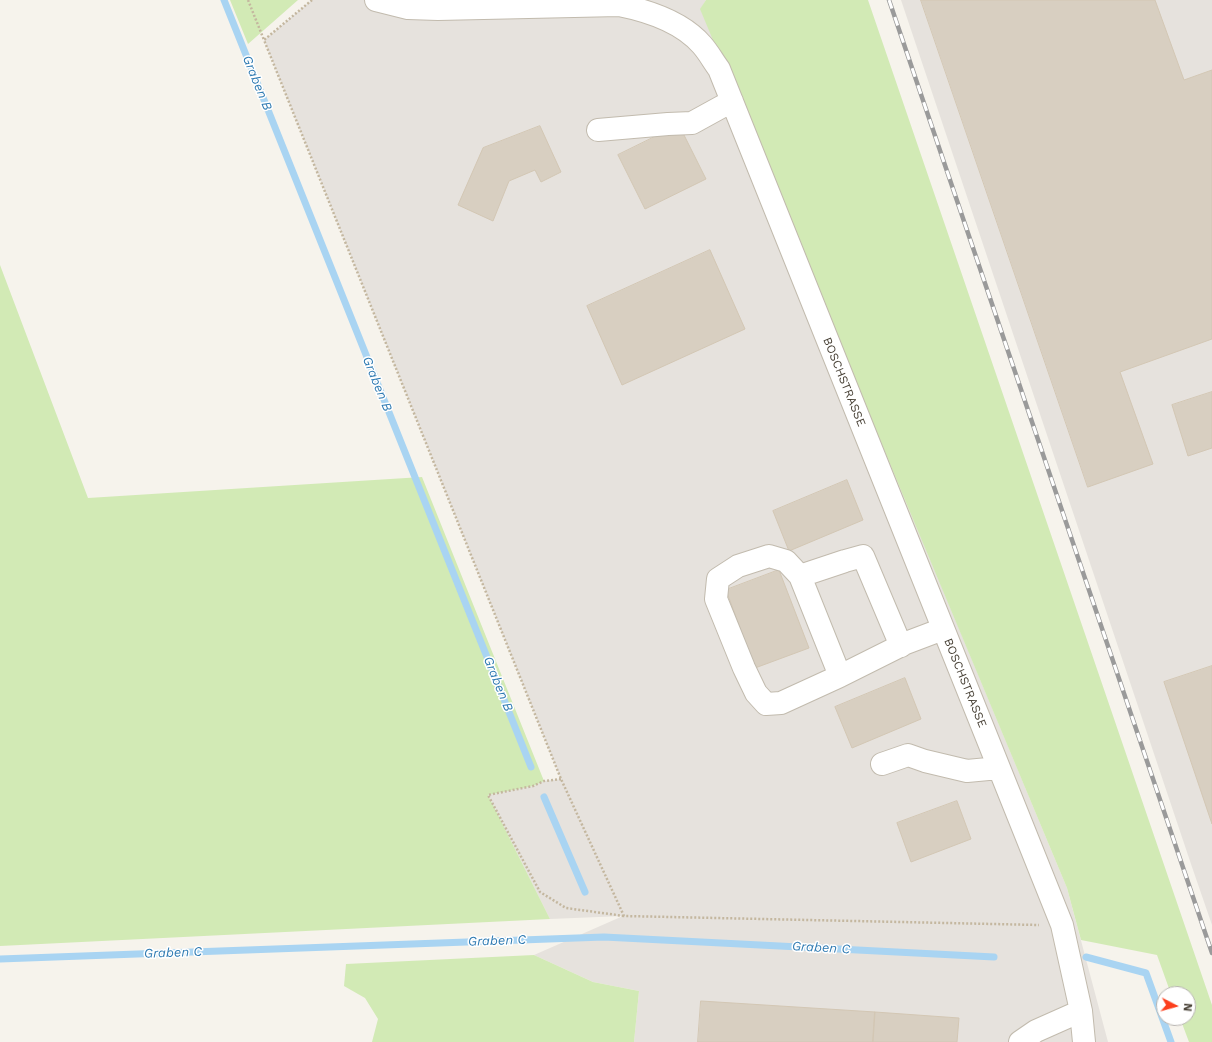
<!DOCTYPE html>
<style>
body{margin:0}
#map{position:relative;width:1212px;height:1042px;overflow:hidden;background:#f6f3ec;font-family:"Work Sans",sans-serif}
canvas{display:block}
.north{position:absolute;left:1156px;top:986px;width:40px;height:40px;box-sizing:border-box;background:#fff;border:1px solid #b7b4b0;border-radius:50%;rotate:96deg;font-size:11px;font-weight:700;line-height:16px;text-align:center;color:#4b4439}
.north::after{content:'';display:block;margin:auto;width:14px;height:18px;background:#fc3f1d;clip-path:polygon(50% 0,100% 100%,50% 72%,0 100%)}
</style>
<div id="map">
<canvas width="1212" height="1042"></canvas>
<div class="north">N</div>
</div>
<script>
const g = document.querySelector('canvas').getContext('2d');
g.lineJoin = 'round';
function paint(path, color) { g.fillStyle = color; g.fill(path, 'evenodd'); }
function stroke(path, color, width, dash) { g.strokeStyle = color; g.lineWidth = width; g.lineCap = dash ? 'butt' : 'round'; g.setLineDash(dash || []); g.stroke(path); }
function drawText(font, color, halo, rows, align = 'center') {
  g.font = font + ' "Work Sans",sans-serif'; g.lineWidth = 3; g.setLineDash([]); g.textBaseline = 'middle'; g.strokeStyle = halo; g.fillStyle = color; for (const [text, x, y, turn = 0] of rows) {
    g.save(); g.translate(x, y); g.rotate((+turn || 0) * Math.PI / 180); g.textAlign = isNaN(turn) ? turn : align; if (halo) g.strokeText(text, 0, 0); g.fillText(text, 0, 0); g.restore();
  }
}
paint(new Path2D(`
 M 312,0 L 706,0 L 701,9 L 1067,888 L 1108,1042 L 634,1042 L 639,991 L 593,982 L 534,955 L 623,916 L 550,919 L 488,795 L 533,786 L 544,781 L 561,779 L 264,40 Z
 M 901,0 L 1212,0 L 1212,925 L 1192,867 Z`), '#e6e2dd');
paint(new Path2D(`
 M 230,0 L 298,0 L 248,44 Z
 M 706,0 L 868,0 L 1212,1005 L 1212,1042 L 1189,1042 L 1180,1018 L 1188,1018 L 1188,994 L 1171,994 L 1157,955 L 1081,940 L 1067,888 L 700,9 Z
 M 0,265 L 88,498 L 422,477 L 544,781 L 533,786 L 488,795 L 550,919 L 0,946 Z
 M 534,955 L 593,982 L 639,991 L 634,1042 L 372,1042 L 378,1019 L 365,998 L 344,986 L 346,964 Z`), '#d2eab5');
stroke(new Path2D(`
 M 224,0 L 531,767
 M 544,797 L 585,892
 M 1086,957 L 1146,973 L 1171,1042
 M 0,959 L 604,937 L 994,957`), '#a9d4f2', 7);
const building = new Path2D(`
 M 921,0 L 1155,0 L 1184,80 L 1212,70 L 1212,339 L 1120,372 L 1153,464 L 1088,487 Z
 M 679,125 L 706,179 L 645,209 L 618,155 Z
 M 540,126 L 561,172 L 541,182 L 535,170 L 509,181 L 493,221 L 458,205 L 483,148 Z
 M 710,250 L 745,329 L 622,385 L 587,306 Z
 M 1212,392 L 1212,448 L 1188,456 L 1172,405 Z
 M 847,480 L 863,520 L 789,551 L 773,511 Z
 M 779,570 L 809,648 L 755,668 L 726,590 Z
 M 1212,666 L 1212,824 L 1164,682 Z
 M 905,678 L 921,719 L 852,748 L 835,707 Z
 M 957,801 L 971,839 L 911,862 L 897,823 Z
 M 701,1001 L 875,1012 L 873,1042 L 698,1042 Z
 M 875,1012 L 959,1018 L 957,1042 L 873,1042 Z`);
paint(building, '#d8cfc1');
stroke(building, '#d3c7b4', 1);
const minor = new Path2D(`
 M 376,0 L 408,8 L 438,9 L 619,5 C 649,11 682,22 702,45 C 709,53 713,61 719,69 L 1062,925 L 1081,1011 L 1084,1042
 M 598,130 L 668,124 L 692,123 L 732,101
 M 800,576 L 845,561 L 863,556 L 901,646
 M 840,676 L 800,576 L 786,561 L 769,556 L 738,566 L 718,579 L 716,599 L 744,668 L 756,693 L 766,704 L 781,703 L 840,676 L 906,643 L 943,629
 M 882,764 L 908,755 L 925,761 L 967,771 L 999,768
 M 1020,1042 L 1036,1031 L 1081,1011`);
stroke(minor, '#c2bbae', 24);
stroke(new Path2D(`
 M 248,0 L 264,40
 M 312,0 L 264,40 L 561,779 L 624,916 L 1039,925
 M 561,779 L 544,781 L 533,786 L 488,795 L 540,892 L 566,908 L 624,916`), '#c4b79f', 2.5, [2, 2]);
stroke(minor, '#fff', 22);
const rail = new Path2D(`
 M 889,0 L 1212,953`);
stroke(rail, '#9a9a9a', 4.5);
stroke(rail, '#fff', 3, [9]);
drawText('12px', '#4b4439', '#fff', [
 ["BOSCHSTRASSE",844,382,68],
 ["BOSCHSTRASSE",965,683,68]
]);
drawText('italic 13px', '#2e7ab2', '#fff', [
 ["Graben B",257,83,68],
 ["Graben B",377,384,68],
 ["Graben B",498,684,68],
 ["Graben C",497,941,-2],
 ["Graben C",821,948,3],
 ["Graben C",173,953,-2]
]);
</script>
